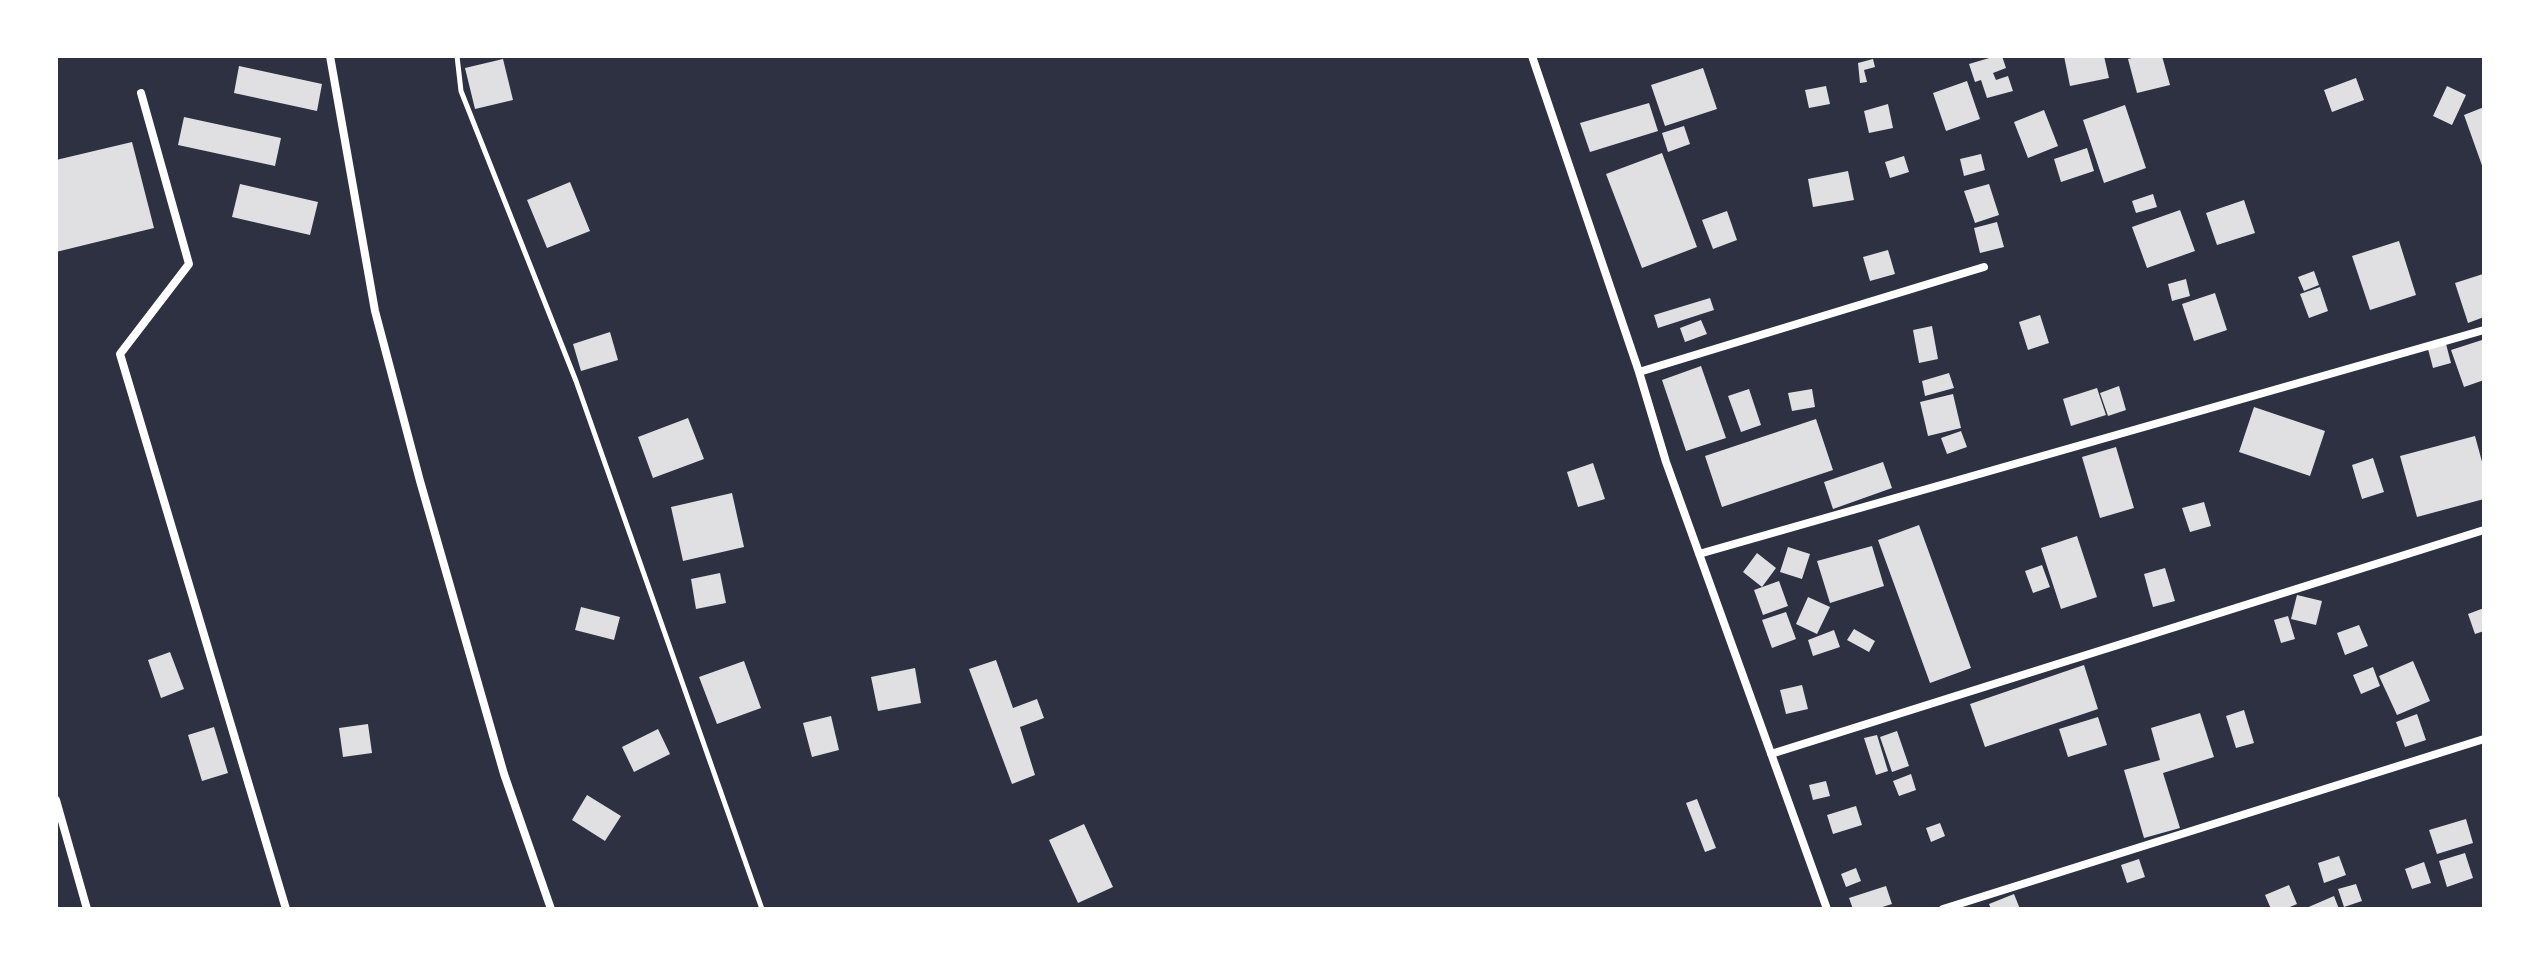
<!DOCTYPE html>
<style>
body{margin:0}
#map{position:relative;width:2540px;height:965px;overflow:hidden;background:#2d3142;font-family:"Exo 2",sans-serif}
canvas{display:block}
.frame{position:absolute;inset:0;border:58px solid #fff;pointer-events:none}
</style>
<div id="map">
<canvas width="2540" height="965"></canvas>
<div class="frame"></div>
</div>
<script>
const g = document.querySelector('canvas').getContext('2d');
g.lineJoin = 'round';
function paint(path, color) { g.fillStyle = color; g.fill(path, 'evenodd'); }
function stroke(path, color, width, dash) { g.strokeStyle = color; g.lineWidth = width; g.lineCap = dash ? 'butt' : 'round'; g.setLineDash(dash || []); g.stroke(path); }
paint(new Path2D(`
 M 1996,56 L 2002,56 L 2006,68 L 1993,73 L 1996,80 L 2008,76 L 2013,91 L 1987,98 L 1981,80 L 1975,82 L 1969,64 Z
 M 2064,56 L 2104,56 L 2109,78 L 2070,86 Z
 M 2139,56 L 2162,56 L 2170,85 L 2137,93 L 2128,59 Z
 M 503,59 L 513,100 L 475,109 L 465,68 Z
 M 1873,59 L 1875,67 L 1864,70 L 1867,82 L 1860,83 L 1858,63 Z
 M 239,66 L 322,84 L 317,111 L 234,93 Z
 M 1703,68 L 1717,109 L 1665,126 L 1651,85 Z
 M 2356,78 L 2364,100 L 2332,112 L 2324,90 Z
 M 1967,81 L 1980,119 L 1946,131 L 1933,93 Z
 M 1826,86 L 1830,104 L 1809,108 L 1805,90 Z
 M 2447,86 L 2466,95 L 2452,125 L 2433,116 Z
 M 1649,103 L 1658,131 L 1590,152 L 1580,123 Z
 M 1888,104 L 1893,128 L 1869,133 L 1864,111 Z
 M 2125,105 L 2146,168 L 2104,183 L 2083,120 Z
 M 2484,107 L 2484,171 L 2464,115 Z
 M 2044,110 L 2058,146 L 2028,158 L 2014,122 Z
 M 184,117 L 281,138 L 275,166 L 178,145 Z
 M 1684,126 L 1690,144 L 1668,152 L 1662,133 Z
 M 132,142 L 154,228 L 56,252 L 56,160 Z
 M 2087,148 L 2094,171 L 2061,182 L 2054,159 Z
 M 1662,153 L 1697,247 L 1642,268 L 1606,174 Z
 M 1981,154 L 1985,170 L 1964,176 L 1960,159 Z
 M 1904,156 L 1909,172 L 1890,178 L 1885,162 Z
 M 1848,171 L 1854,200 L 1813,207 L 1808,179 Z
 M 570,182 L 590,231 L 547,248 L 527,200 Z
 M 240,184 L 318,202 L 310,235 L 232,217 Z
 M 1989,184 L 1999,215 L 1975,223 L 1964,191 Z
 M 2153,194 L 2157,207 L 2136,213 L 2132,201 Z
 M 2244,200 L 2255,233 L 2217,245 L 2206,213 Z
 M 2180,210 L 2195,251 L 2147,268 L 2132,227 Z
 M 1727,211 L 1737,240 L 1713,249 L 1702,220 Z
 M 1997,222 L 2004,247 L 1980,253 L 1974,228 Z
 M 2399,241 L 2416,295 L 2370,310 L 2352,256 Z
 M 1888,250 L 1895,274 L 1870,281 L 1863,257 Z
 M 2314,271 L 2319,285 L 2304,291 L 2298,277 Z
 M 2483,274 L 2484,317 L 2468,323 L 2455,283 Z
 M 2186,279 L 2190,296 L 2172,301 L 2168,284 Z
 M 2320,287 L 2328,311 L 2309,318 L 2300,294 Z
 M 2215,293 L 2227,330 L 2194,341 L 2182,304 Z
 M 1710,298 L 1714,310 L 1658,328 L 1654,315 Z
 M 2040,315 L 2049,343 L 2028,350 L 2019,322 Z
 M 1701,320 L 1707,334 L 1685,342 L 1680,328 Z
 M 1932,326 L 1938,359 L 1919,363 L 1913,330 Z
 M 610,332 L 618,360 L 581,371 L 573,344 Z
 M 2482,340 L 2484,380 L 2464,387 L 2451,350 Z
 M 2446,344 L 2451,363 L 2433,368 L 2428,349 Z
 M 1701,366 L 1726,438 L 1686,451 L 1662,380 Z
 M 1949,373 L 1954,388 L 1925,396 L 1922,381 Z
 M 2119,386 L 2126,410 L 2108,416 L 2100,393 Z
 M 2097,388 L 2106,415 L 2071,426 L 2063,399 Z
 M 1749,389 L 1761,425 L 1741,432 L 1728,396 Z
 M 1812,389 L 1815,407 L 1792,411 L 1788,393 Z
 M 1953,394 L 1961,428 L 1928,436 L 1920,402 Z
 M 2254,407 L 2325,431 L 2310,476 L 2239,452 Z
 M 688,418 L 704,459 L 653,478 L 638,437 Z
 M 1816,419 L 1833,470 L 1722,507 L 1705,456 Z
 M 1961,431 L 1967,447 L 1947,454 L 1941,438 Z
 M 2475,436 L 2484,469 L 2484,499 L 2417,517 L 2400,456 Z
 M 2116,447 L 2134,508 L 2100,518 L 2082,457 Z
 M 2373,458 L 2384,492 L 2362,499 L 2352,465 Z
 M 1883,462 L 1892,488 L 1833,509 L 1824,482 Z
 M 1593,463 L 1605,499 L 1578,507 L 1567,472 Z
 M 732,493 L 744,547 L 683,561 L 671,507 Z
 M 2204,502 L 2211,526 L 2190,532 L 2182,508 Z
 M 1919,525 L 1971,668 L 1930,683 L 1878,540 Z
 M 2077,536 L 2097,597 L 2061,609 L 2041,548 Z
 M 1872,546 L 1884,586 L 1830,603 L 1817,561 Z
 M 1788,547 L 1810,554 L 1802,579 L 1780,572 Z
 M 1757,553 L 1776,568 L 1762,587 L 1743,572 Z
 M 2042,565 L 2050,587 L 2033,593 L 2025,571 Z
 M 2165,568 L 2175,601 L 2153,607 L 2144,574 Z
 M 720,573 L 726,603 L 696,609 L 691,579 Z
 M 1779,581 L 1788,606 L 1763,615 L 1754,590 Z
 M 2297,595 L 2322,601 L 2316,625 L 2291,619 Z
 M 1808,597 L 1830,607 L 1817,634 L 1796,624 Z
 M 581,607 L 620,617 L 614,640 L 575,630 Z
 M 2484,608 L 2484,631 L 2475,634 L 2468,614 Z
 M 1786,612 L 1796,639 L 1772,648 L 1762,620 Z
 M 2288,616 L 2295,639 L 2281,643 L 2274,620 Z
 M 2359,625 L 2368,646 L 2345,655 L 2337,633 Z
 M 1854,629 L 1875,641 L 1869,652 L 1847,640 Z
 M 1834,630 L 1840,647 L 1813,656 L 1808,640 Z
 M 170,652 L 184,689 L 161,698 L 148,660 Z
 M 996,660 L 1013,708 L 1037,699 L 1044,718 L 1020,727 L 1035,775 L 1012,784 L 969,669 Z
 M 744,661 L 761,708 L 717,724 L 699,677 Z
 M 2413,661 L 2430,701 L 2397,715 L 2379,676 Z
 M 2084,665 L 2098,709 L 1985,747 L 1970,704 Z
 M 2373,667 L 2380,686 L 2361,694 L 2353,675 Z
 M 915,668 L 921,703 L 878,711 L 871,677 Z
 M 1802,685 L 1808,709 L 1786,714 L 1780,690 Z
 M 2244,710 L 2254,743 L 2236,748 L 2226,716 Z
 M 2200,713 L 2214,757 L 2163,773 L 2180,828 L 2144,838 L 2124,770 L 2160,760 L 2151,728 Z
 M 2417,714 L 2426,740 L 2405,747 L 2396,722 Z
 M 831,716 L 839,750 L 812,757 L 803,723 Z
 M 2098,717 L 2107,745 L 2068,757 L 2059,729 Z
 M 368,724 L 372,753 L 343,757 L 339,728 Z
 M 214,727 L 228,773 L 202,781 L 188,735 Z
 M 658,729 L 670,754 L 634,772 L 622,747 Z
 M 1897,731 L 1909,766 L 1892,772 L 1880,737 Z
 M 1877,735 L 1888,771 L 1876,775 L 1864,738 Z
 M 1911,774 L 1916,790 L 1899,796 L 1893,781 Z
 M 1826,781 L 1830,796 L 1813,800 L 1809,785 Z
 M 587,795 L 621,816 L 605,841 L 572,820 Z
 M 1697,799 L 1716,848 L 1705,852 L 1686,803 Z
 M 1856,806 L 1862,825 L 1833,834 L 1827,815 Z
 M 2466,819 L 2473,843 L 2437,854 L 2429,830 Z
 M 1940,823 L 1945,836 L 1931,842 L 1926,828 Z
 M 1084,824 L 1113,887 L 1078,903 L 1049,840 Z
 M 2465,853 L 2473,878 L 2447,887 L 2439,861 Z
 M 2339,856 L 2346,875 L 2324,883 L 2318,863 Z
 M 2139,859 L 2145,877 L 2127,883 L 2121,865 Z
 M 2424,862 L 2431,883 L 2412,889 L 2405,869 Z
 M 1856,868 L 1861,881 L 1846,887 L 1841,874 Z
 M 2356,884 L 2362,901 L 2344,907 L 2338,889 Z
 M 2289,885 L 2297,904 L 2285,909 L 2271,909 L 2265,895 Z
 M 1886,886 L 1892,904 L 1876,909 L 1853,909 L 1849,898 Z
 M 2014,894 L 2020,909 L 1991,909 L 1989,904 Z
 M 2334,896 L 2339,909 L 2304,909 Z`), '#e0e0e3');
stroke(new Path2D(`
 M 457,56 L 461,91 L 576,381 L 762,909`), '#fff', 5);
stroke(new Path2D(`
 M 330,56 L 375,311 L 420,481 L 504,774 L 551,909
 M 1532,56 L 1639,372 L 1666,462 L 1827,909
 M 141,93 L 189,264 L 120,354 L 286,909
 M 1639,372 L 1984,267
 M 1699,554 L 2484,330
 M 1771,754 L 2484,530
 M 56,800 L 87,909
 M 1943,909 L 2484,739`), '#fff', 8);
</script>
